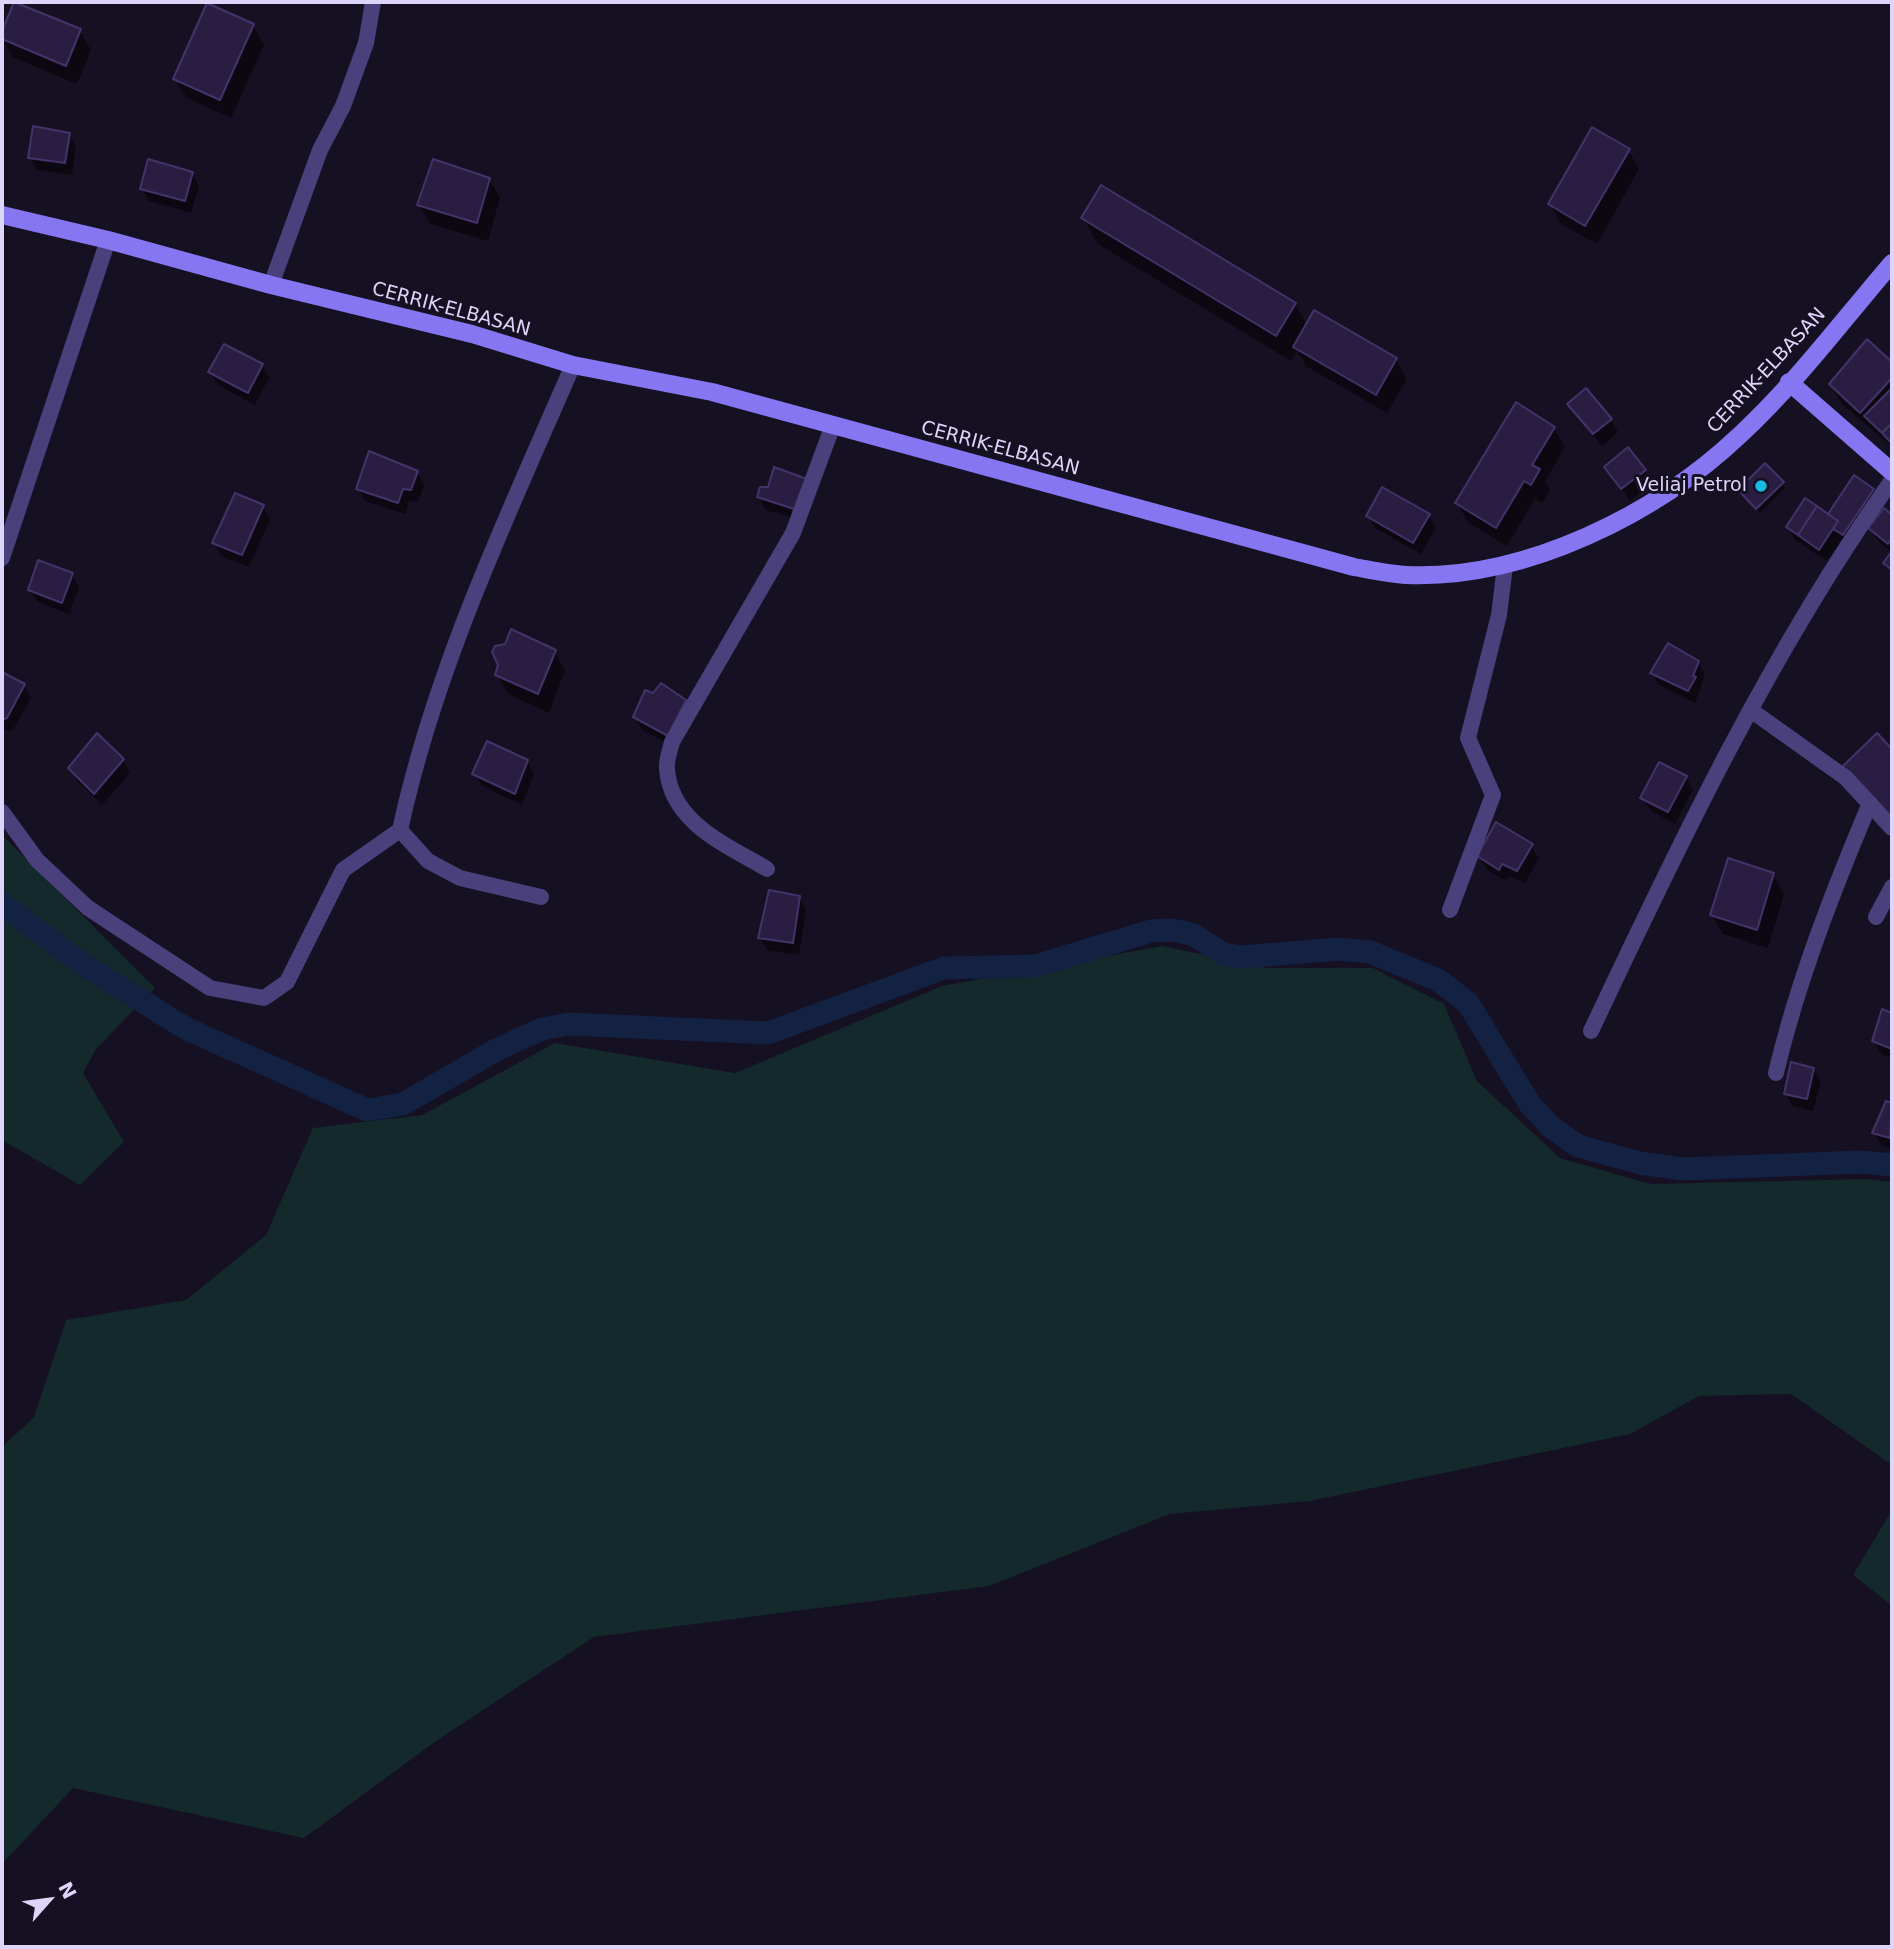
<!DOCTYPE html>
<style>
body{margin:0}
#map{position:relative;width:1894px;height:1949px;overflow:hidden;background:#151022;font-family:"DejaVu Sans",sans-serif}
canvas{display:block}
.frame{position:absolute;inset:0;border:4px solid #ded5fb;pointer-events:none}
.north{position:absolute;left:14px;top:1865px;width:70px;height:70px;-webkit-text-stroke:5px #151022;paint-order:stroke;rotate:62deg;font-size:19px;font-weight:700;line-height:28px;text-align:center;color:#ded5fb}
.north::after{content:'';display:block;margin:auto;width:24px;height:32px;background:#ded5fb;clip-path:polygon(50% 0,100% 100%,50% 72%,0 100%)}
</style>
<div id="map">
<canvas width="1894" height="1949"></canvas>
<div class="frame"></div>
<div class="north">N</div>
</div>
<script>
const g = document.querySelector('canvas').getContext('2d');
g.lineJoin = 'round';
function paint(path, color) { g.fillStyle = color; g.fill(path, 'evenodd'); }
function stroke(path, color, width, dash) { g.strokeStyle = color; g.lineWidth = width; g.lineCap = dash ? 'butt' : 'round'; g.setLineDash(dash || []); g.stroke(path); }
function drawText(font, color, halo, rows, align = 'center') {
  g.font = font + ' "DejaVu Sans",sans-serif'; g.lineWidth = 6; g.setLineDash([]); g.textBaseline = 'middle'; g.strokeStyle = halo; g.fillStyle = color; for (const [text, x, y, turn = 0] of rows) {
    g.save(); g.translate(x, y); g.rotate((+turn || 0) * Math.PI / 180); g.textAlign = isNaN(turn) ? turn : align; if (halo) g.strokeText(text, 0, 0); g.fillText(text, 0, 0); g.restore();
  }
}
paint(new Path2D(`
 M 2,835 L 155,988 L 96,1049 L 83,1073 L 124,1142 L 80,1185 L 2,1140 Z
 M 1162,946 L 1267,968 L 1373,968 L 1444,1004 L 1477,1081 L 1560,1158 L 1650,1184 L 1867,1179 L 1892,1182 L 1892,1465 L 1791,1394 L 1699,1396 L 1630,1434 L 1310,1501 L 1170,1514 L 989,1586 L 594,1637 L 439,1739 L 304,1838 L 73,1788 L 2,1864 L 2,1447 L 34,1417 L 66,1320 L 186,1300 L 266,1235 L 313,1128 L 422,1115 L 555,1043 L 735,1073 L 942,986 Z
 M 1892,1510 L 1892,1606 L 1853,1575 Z`), '#14292b');
paint(new Path2D(`
 M 15,4 L 80,31 L 91,50 L 77,84 L 12,57 L 2,36 Z
 M 253,25 L 264,45 L 231,118 L 186,98 L 175,79 Z
 M 69,135 L 76,147 L 72,175 L 37,170 L 30,158 Z
 M 1628,150 L 1639,169 L 1597,244 L 1561,224 L 1550,204 Z
 M 192,173 L 199,186 L 191,213 L 149,201 L 142,188 Z
 M 489,179 L 500,198 L 488,241 L 430,224 L 419,205 Z
 M 1083,218 L 1295,304 L 1307,325 L 1396,360 L 1407,379 L 1387,413 L 1306,366 L 1297,351 L 1291,361 L 1098,244 Z
 M 1867,341 L 1892,365 L 1892,447 L 1842,404 L 1831,385 Z
 M 262,365 L 269,378 L 255,405 L 218,385 L 210,372 Z
 M 1570,404 L 1611,420 L 1618,432 L 1602,446 Z
 M 1554,428 L 1565,447 L 1545,481 L 1550,490 L 1542,503 L 1535,499 L 1507,546 L 1468,522 L 1457,503 Z
 M 1606,467 L 1645,471 L 1652,483 L 1630,501 Z
 M 417,472 L 424,485 L 418,502 L 409,501 L 405,514 L 365,501 L 358,488 Z
 M 806,480 L 803,521 L 766,510 L 758,497 Z
 M 1782,483 L 1785,488 L 1760,513 L 1740,490 Z
 M 1873,490 L 1880,503 L 1851,547 L 1841,540 L 1827,561 L 1795,540 L 1788,527 L 1829,516 Z
 M 262,506 L 270,519 L 249,567 L 221,556 L 214,543 Z
 M 1885,511 L 1892,517 L 1892,553 L 1878,541 L 1870,529 Z
 M 1368,516 L 1428,516 L 1436,528 L 1421,554 L 1375,528 Z
 M 72,575 L 79,587 L 69,614 L 38,602 L 30,590 Z
 M 554,651 L 565,670 L 549,713 L 508,694 L 497,675 Z
 M 1698,662 L 1705,674 L 1695,703 L 1659,685 L 1652,673 Z
 M 2,674 L 23,685 L 31,698 L 13,730 L 9,732 L 2,728 Z
 M 685,701 L 692,713 L 675,747 L 642,730 L 635,717 Z
 M 123,760 L 130,773 L 102,805 L 77,781 L 70,768 Z
 M 527,761 L 534,774 L 522,805 L 482,786 L 474,774 Z
 M 1686,777 L 1693,790 L 1675,824 L 1650,810 L 1642,798 Z
 M 1531,846 L 1539,858 L 1525,883 L 1509,876 L 1506,881 L 1486,869 L 1479,856 Z
 M 1773,874 L 1784,894 L 1768,948 L 1723,934 L 1712,915 Z
 M 799,897 L 806,910 L 799,955 L 767,950 L 759,937 Z
 M 1883,1011 L 1892,1015 L 1892,1058 L 1881,1054 L 1874,1041 Z
 M 1813,1070 L 1821,1082 L 1813,1111 L 1793,1106 L 1786,1094 Z
 M 1887,1103 L 1892,1105 L 1892,1149 L 1882,1146 L 1874,1133 Z`), '#0007');
stroke(new Path2D(`
 M 2,904 L 81,963 L 185,1028 L 367,1110 L 403,1104 L 496,1050 L 542,1029 L 569,1024 L 768,1033 L 944,968 L 1035,966 L 1151,931 L 1172,930 L 1192,934 L 1224,954 L 1242,957 L 1338,949 L 1370,952 L 1438,980 L 1468,1003 L 1529,1103 L 1551,1127 L 1578,1146 L 1640,1163 L 1682,1169 L 1862,1162 L 1892,1165`), '#132143', 23);
const building = new Path2D(`
 M 14,2 L 81,29 L 66,66 L 2,39 L 2,31 Z
 M 207,3 L 254,24 L 220,100 L 173,79 Z
 M 33,126 L 70,133 L 65,163 L 28,158 Z
 M 1592,127 L 1630,149 L 1585,226 L 1548,204 Z
 M 148,159 L 193,172 L 185,201 L 140,189 Z
 M 433,159 L 490,178 L 477,223 L 417,205 Z
 M 1101,185 L 1296,303 L 1276,336 L 1081,218 Z
 M 1314,310 L 1397,358 L 1376,395 L 1293,347 Z
 M 1867,339 L 1892,362 L 1892,378 L 1860,413 L 1829,384 Z
 M 224,344 L 263,364 L 248,393 L 208,372 Z
 M 1586,388 L 1612,419 L 1593,434 L 1567,404 Z
 M 1892,388 L 1892,423 L 1882,433 L 1864,416 Z
 M 1516,402 L 1555,427 L 1532,465 L 1540,469 L 1531,485 L 1524,481 L 1496,528 L 1455,503 Z
 M 1892,423 L 1892,444 L 1882,433 Z
 M 1628,447 L 1646,470 L 1621,489 L 1604,467 Z
 M 369,451 L 418,471 L 411,490 L 403,489 L 398,503 L 356,489 Z
 M 1765,463 L 1784,482 L 1756,509 L 1738,490 Z
 M 774,467 L 807,479 L 797,510 L 757,497 L 760,487 L 768,487 Z
 M 1854,475 L 1874,489 L 1843,535 L 1833,529 L 1838,521 L 1828,514 Z
 M 1382,487 L 1430,514 L 1413,543 L 1366,516 Z
 M 235,493 L 264,505 L 242,555 L 212,543 Z
 M 1805,498 L 1817,506 L 1798,535 L 1786,527 Z
 M 1817,506 L 1838,521 L 1819,550 L 1798,535 Z
 M 1884,508 L 1892,515 L 1892,538 L 1888,544 L 1868,528 Z
 M 1892,551 L 1892,570 L 1883,563 Z
 M 38,560 L 73,573 L 62,603 L 28,590 Z
 M 511,629 L 556,650 L 538,694 L 495,675 L 498,665 L 492,652 L 495,646 L 505,644 Z
 M 1668,643 L 1699,661 L 1693,676 L 1696,677 L 1688,691 L 1650,673 Z
 M 2,672 L 25,684 L 7,718 L 2,720 Z
 M 661,683 L 686,700 L 668,736 L 633,717 L 645,690 L 653,693 Z
 M 97,733 L 124,759 L 94,794 L 68,768 Z
 M 1877,733 L 1892,749 L 1892,819 L 1842,767 Z
 M 487,741 L 528,760 L 515,794 L 472,774 Z
 M 1659,762 L 1687,776 L 1668,812 L 1640,798 Z
 M 1496,822 L 1533,844 L 1517,871 L 1502,864 L 1499,870 L 1477,856 Z
 M 1728,858 L 1774,873 L 1757,930 L 1710,915 Z
 M 769,890 L 800,896 L 793,943 L 758,938 Z
 M 1882,1009 L 1892,1013 L 1892,1049 L 1872,1041 Z
 M 1791,1062 L 1814,1068 L 1807,1099 L 1784,1094 Z
 M 1886,1101 L 1892,1103 L 1890,1138 L 1872,1133 Z`);
paint(building, '#291e41');
stroke(building, '#44336a', 2);
stroke(new Path2D(`
 M 271,285 L 320,150 L 343,106 L 366,43 L 373,2
 M 2,558 L 108,240
 M 1752,711 L 1846,778 L 1892,828
 M 2,812 L 37,860 L 88,908 L 210,988 L 264,998 L 287,982 L 343,870 L 400,830 C 435,668 507,517 573,365
 M 400,830 L 428,861 L 460,878 L 541,897
 M 767,869 C 727,845 671,823 667,769 C 666,761 670,750 672,742 L 793,533 L 833,425
 M 1450,910 L 1493,795 L 1468,738 L 1499,615 L 1505,566
 M 1876,917 L 1892,887
 M 1591,1031 C 1680,842 1771,651 1892,480
 M 1776,1073 C 1798,980 1833,891 1870,803`), '#49407c', 16);
stroke(new Path2D(`
 M 2,215 L 108,240 L 271,285 L 472,334 L 573,365 L 712,392 L 1354,567 C 1371,570 1389,574 1406,575 C 1525,580 1657,514 1741,434 C 1796,383 1843,320 1892,263
 M 1789,382 L 1892,472`), '#8776f1', 18);
for (const [x, y, r, color] of [
 [1761,486,7,"#18bae4"]
]) { const dot = new Path2D(); dot.arc(x, y, r, 0, 2 * Math.PI); g.fillStyle = color; g.fill(dot); stroke(dot, '#151022', 2.5); }
drawText('19px', '#ded5fb', '#151022', [
 ["CERRIK-ELBASAN",451,310,15],
 ["CERRIK-ELBASAN",1767,371,-47],
 ["CERRIK-ELBASAN",1000,449,15]
]);
drawText('19px', '#ded5fb', '#151022', [
 ["Veliaj Petrol",1747,486]
], 'right');
</script>
